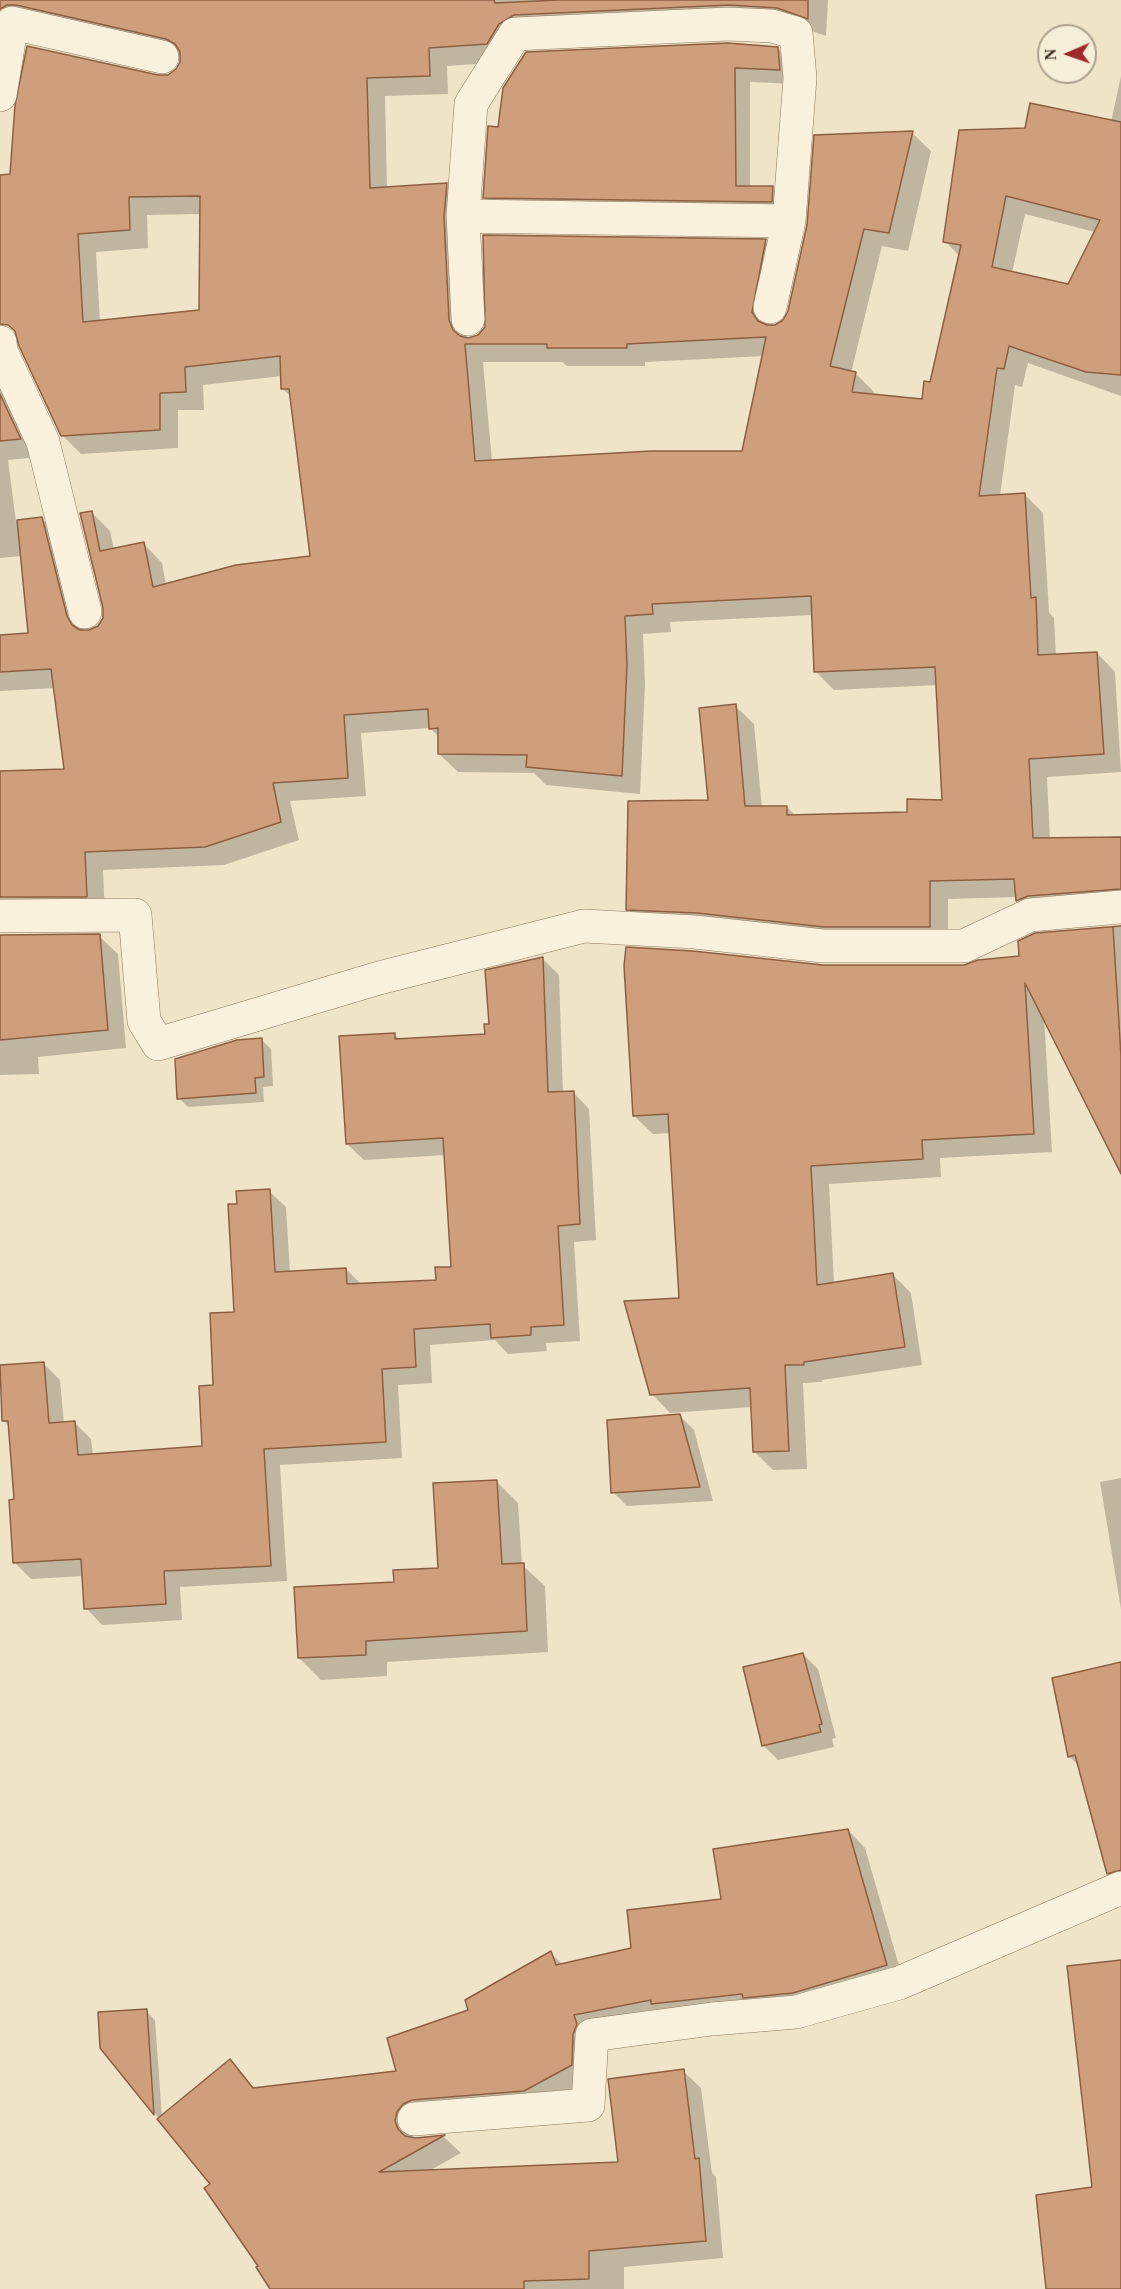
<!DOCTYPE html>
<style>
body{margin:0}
#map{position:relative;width:1121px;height:2289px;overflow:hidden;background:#f0e4c8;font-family:"Times New Roman",serif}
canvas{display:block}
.north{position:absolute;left:1037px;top:24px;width:60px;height:60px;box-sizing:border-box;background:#f7eed8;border:2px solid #ada18e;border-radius:50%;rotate:268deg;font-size:16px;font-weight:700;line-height:24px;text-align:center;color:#3d2e20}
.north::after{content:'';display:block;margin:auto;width:21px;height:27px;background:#9e2a2b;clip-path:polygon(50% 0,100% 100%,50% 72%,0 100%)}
</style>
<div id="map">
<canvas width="1121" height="2289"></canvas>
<div class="north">N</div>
</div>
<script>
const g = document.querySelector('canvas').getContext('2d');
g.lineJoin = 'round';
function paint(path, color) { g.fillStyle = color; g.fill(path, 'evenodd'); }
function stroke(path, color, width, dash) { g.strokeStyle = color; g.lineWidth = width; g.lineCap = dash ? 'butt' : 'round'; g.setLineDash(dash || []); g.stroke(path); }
paint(new Path2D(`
 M 0,0 L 828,0 L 826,36 L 797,26 L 525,36 L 505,62 L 447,66 L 448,94 L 385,96 L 387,188 L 446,185 L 464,203 L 462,236 L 467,340 L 765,241 L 784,259 L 771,327 L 776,326 L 785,321 L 912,133 L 931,151 L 908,251 L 882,246 L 851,373 L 856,374 L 874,392 L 873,396 L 923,401 L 932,384 L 960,257 L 945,241 L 1027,130 L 1111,122 L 1121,76 L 1121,396 L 1028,363 L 1022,387 L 1015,385 L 1000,496 L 1025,495 L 1043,513 L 1049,612 L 1054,618 L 1056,656 L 1097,653 L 1115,672 L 1121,772 L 1047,777 L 1050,840 L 1121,838 L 1121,909 L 1036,919 L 1017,897 L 948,899 L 948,945 L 646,927 L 628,909 L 709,802 L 735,706 L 754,724 L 762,808 L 787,807 L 796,816 L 908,813 L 944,801 L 938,685 L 834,690 L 815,671 L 813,615 L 670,622 L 671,632 L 643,634 L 645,684 L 640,794 L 546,785 L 534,773 L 458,772 L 439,754 L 439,737 L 430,728 L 361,733 L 366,796 L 290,801 L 299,840 L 224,865 L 103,870 L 105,915 L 0,932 L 0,772 L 66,770 L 55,688 L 0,691 L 0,636 L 30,634 L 22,556 L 0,558 L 0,367 L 38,457 L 8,460 L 16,522 L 42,519 L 60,537 L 84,632 L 99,627 L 104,618 L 92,513 L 110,531 L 114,550 L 144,544 L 162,563 L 166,585 L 311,558 L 292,398 L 282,388 L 282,376 L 203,385 L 204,410 L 178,410 L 178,448 L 81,454 L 62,435 L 0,244 L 0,176 L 12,175 L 158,77 L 169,76 L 177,70 L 182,56 L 36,23 L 24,23 L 0,94 ZM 201,214 L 200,311 L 100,322 L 96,252 L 148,248 L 147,215 ZM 1025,214 L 1095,232 L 1069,286 L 1012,273 ZM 764,356 L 743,452 L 492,461 L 483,362 L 562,362 L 567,366 L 645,366 L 645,362 Z
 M 728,44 L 778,49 L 793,64 L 795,84 L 750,82 L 750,188 L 772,188 L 787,203 L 786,217 L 500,212 L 485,197 L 499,129 Z
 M 1121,927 L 1121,1170 L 1044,1017 L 1052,1152 L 940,1158 L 941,1177 L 829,1184 L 834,1284 L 893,1275 L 911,1293 L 922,1365 L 822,1380 L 822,1382 L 803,1383 L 807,1469 L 773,1470 L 755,1452 L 752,1407 L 670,1413 L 652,1394 L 681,1299 L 671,1133 L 653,1134 L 634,1116 L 823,966 L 964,966 L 1021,957 L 1035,935 Z
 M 0,936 L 99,936 L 118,954 L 126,1048 L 38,1057 L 39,1074 L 0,1075 Z
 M 543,959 L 559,975 L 563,1093 L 573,1092 L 589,1109 L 596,1240 L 574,1242 L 580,1341 L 546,1343 L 547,1351 L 508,1354 L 495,1340 L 430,1345 L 432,1383 L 398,1385 L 402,1458 L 280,1465 L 287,1581 L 180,1587 L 182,1620 L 102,1625 L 86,1608 L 84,1576 L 31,1579 L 15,1563 L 16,1501 L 10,1427 L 3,1420 L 0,1367 L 43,1363 L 60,1380 L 64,1424 L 75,1423 L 91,1439 L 93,1455 L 204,1447 L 215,1386 L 236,1313 L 238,1205 L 269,1191 L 286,1207 L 290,1273 L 346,1269 L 362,1285 L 437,1281 L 452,1268 L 446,1155 L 364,1160 L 347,1144 L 394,1034 L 400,1040 L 486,1035 L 490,1025 Z
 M 262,1040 L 271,1049 L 273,1086 L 263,1087 L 264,1102 L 188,1107 L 179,1098 Z
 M 680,1416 L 694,1430 L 713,1501 L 627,1506 L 613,1492 Z
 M 1121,1478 L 1121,1609 L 1100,1482 Z
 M 496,1481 L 518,1503 L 522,1565 L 545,1586 L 548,1652 L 387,1662 L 387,1676 L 321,1680 L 299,1658 L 395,1583 L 439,1569 Z
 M 803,1654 L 818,1669 L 836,1738 L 832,1739 L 834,1747 L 778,1760 L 763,1745 Z
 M 1121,1664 L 1121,1887 L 1107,1873 L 1080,1767 L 1069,1756 Z
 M 848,1830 L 865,1848 L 904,1983 L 591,2032 L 588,2083 L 542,2108 L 414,2129 L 412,2139 L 444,2137 L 461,2153 L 429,2171 L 620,2163 L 683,2071 L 701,2088 L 712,2173 L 716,2177 L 723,2258 L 624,2267 L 624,2289 L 272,2289 L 212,2185 L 102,2047 L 146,2011 L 155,2020 L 162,2117 L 230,2061 L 255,2089 L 398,2073 L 470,2011 L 551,1953 L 563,1965 L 633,1949 Z`), '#0003');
const building = new Path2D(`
 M 0,0 L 494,0 L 495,3 L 558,0 L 808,0 L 808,19 L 777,8 L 729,5 L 514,15 L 499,24 L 487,44 L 429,48 L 430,76 L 367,78 L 370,188 L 447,183 L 444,217 L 449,320 L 453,330 L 460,336 L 468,338 L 478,335 L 485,327 L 483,235 L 766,239 L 752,312 L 758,321 L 767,325 L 775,325 L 783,320 L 788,311 L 807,225 L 814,135 L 913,131 L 889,233 L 864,229 L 830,366 L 856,372 L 852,392 L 922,399 L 924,381 L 930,382 L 961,245 L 943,242 L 959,130 L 1025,128 L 1030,103 L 1121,122 L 1121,375 L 1086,372 L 1009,346 L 1004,369 L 997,368 L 979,496 L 1025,493 L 1031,598 L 1036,597 L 1038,655 L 1097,652 L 1104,754 L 1029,759 L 1033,838 L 1121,837 L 1121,889 L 1028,896 L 1016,901 L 1014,879 L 930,881 L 930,927 L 824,927 L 697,913 L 626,910 L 628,801 L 708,800 L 699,708 L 736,704 L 745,806 L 787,806 L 787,815 L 907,812 L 907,799 L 942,800 L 935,667 L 814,672 L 811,596 L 652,604 L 653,614 L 625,616 L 627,665 L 622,776 L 526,767 L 527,755 L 438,754 L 438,728 L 429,729 L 428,709 L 344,715 L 348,778 L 273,783 L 281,822 L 205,847 L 85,852 L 87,897 L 0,897 L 0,771 L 64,769 L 51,669 L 0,672 L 0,635 L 28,633 L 17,520 L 42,517 L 67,616 L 72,625 L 80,630 L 89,630 L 98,626 L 103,618 L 103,608 L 80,513 L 92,511 L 100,551 L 144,542 L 153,587 L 236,565 L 310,556 L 289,389 L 281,389 L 280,356 L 185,367 L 186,392 L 160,393 L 160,430 L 61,436 L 19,346 L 15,331 L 8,325 L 0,324 L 0,175 L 10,174 L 15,105 L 27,46 L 158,75 L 168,75 L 176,69 L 180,62 L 180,52 L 175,44 L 166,39 L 16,5 L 7,5 L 0,9 ZM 200,196 L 199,310 L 83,322 L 78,234 L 130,230 L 129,197 ZM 1006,196 L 1100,220 L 1068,284 L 992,267 ZM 766,337 L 742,451 L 651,451 L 475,461 L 465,344 L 547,344 L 547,348 L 627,348 L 627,344 Z
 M 728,43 L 778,47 L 780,70 L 735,68 L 736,186 L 773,186 L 772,202 L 483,198 L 488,126 L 498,127 L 503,88 L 526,52 Z
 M 0,394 L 21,439 L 0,441 Z
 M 1121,926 L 1113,927 L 1121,1056 L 1121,1174 L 1025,983 L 1034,1134 L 922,1140 L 923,1159 L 811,1166 L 817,1285 L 893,1273 L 905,1347 L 804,1362 L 804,1365 L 785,1365 L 789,1451 L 753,1452 L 750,1388 L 650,1395 L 624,1301 L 679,1298 L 668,1114 L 633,1116 L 624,966 L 626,947 L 693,951 L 823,965 L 964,965 L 978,960 L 1019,956 L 1018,941 L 1035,933 Z
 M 100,934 L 108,1030 L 0,1040 L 0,935 Z
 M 543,957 L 548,1092 L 574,1091 L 580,1224 L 558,1226 L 564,1325 L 531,1327 L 531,1335 L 491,1338 L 490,1324 L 414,1329 L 416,1367 L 382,1369 L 386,1442 L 264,1449 L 271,1566 L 164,1571 L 166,1604 L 84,1609 L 81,1559 L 13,1563 L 9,1500 L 14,1499 L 8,1421 L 2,1421 L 0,1365 L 44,1362 L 49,1423 L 75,1421 L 78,1455 L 202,1446 L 199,1386 L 213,1385 L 210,1313 L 234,1312 L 228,1204 L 237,1204 L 236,1191 L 270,1189 L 275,1272 L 346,1268 L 347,1284 L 436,1280 L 435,1267 L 451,1267 L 443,1138 L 346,1144 L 339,1036 L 395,1033 L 395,1039 L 485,1034 L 484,1024 L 489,1024 L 485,970 Z
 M 262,1038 L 264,1077 L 255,1078 L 256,1093 L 177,1099 L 175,1059 L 237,1040 Z
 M 680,1414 L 700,1487 L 611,1493 L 607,1420 Z
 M 497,1480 L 502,1564 L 524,1563 L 527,1631 L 366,1641 L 366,1655 L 298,1658 L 294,1587 L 394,1582 L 393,1570 L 438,1568 L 433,1483 Z
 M 803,1653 L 822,1724 L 819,1725 L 821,1732 L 762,1746 L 743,1667 Z
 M 1121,1662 L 1121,1870 L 1107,1874 L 1075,1755 L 1068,1757 L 1052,1678 Z
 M 848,1829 L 887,1965 L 793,1993 L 743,1998 L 742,1994 L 651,2004 L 651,2000 L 574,2015 L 577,2024 L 573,2034 L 572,2065 L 524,2091 L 412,2100 L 403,2104 L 397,2112 L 395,2121 L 398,2129 L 405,2136 L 416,2138 L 445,2135 L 379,2172 L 618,2162 L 608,2079 L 684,2069 L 695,2159 L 699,2158 L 706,2241 L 589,2251 L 589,2279 L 524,2281 L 524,2289 L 270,2289 L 256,2267 L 258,2266 L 204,2188 L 210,2184 L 157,2119 L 230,2059 L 253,2088 L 396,2071 L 387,2038 L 468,2010 L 465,2000 L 551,1951 L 556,1965 L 631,1948 L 627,1910 L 721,1899 L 713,1849 Z
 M 1121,1960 L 1121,2289 L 1046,2289 L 1036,2195 L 1092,2187 L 1067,1966 Z
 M 147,2009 L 154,2115 L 100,2048 L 98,2012 Z`);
paint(building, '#cf9f7d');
stroke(building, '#8d5f41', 1.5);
const street = new Path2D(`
 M 0,95 L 12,23 L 162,57
 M 463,216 L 789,221
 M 468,319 L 463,216 L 471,104 L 515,34 L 728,24 L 772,26 L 796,33 L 800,78 L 789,221 L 770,307
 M 0,342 L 1,351 L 43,442 L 85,612
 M 0,916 L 135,915 L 144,1021 L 158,1044 L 379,978 L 584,926 L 695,932 L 823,946 L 964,946 L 1030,915 L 1121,907
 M 414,2119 L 588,2105 L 592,2035 L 712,2019 L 796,2012 L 899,1983 L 1121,1888`);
stroke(street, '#8d765c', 34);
stroke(street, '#faf1dc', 33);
</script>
